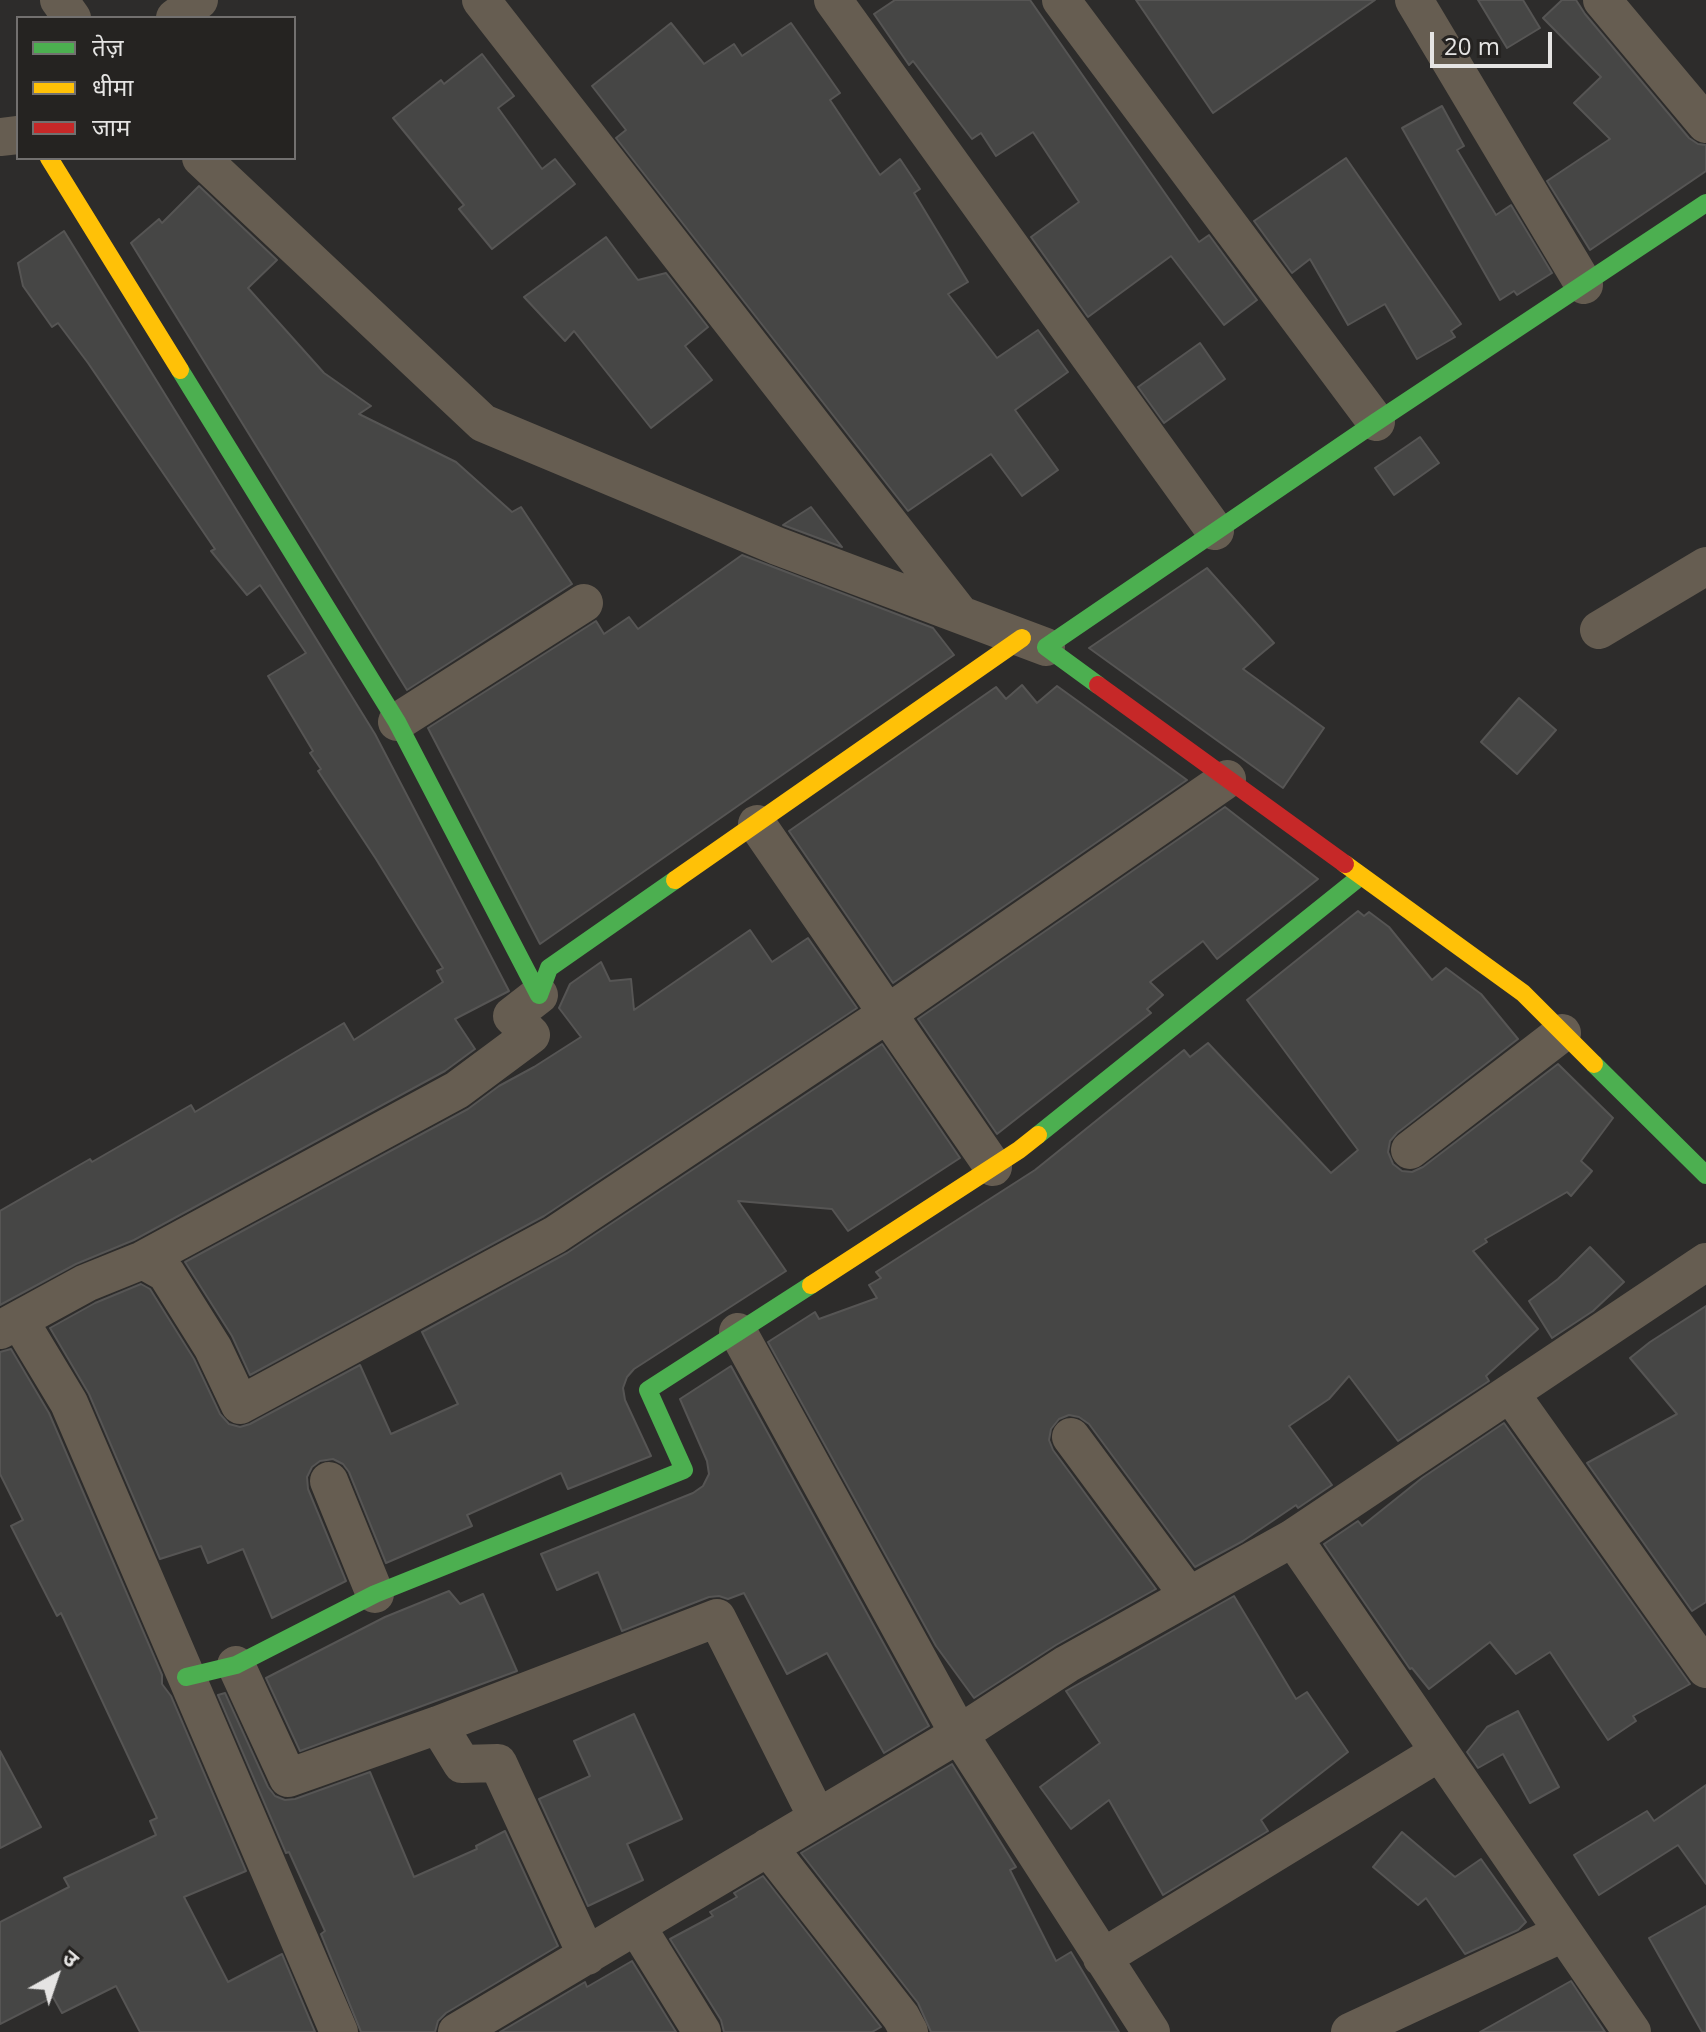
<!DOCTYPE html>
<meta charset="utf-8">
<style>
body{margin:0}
#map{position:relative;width:1706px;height:2032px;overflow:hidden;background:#2d2c2b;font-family:"Open Sans","Noto Sans Devanagari",sans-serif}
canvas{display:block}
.legend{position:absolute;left:16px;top:16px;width:280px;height:144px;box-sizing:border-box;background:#252321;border:2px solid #72706f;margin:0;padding:10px 14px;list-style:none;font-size:24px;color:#e5e4e3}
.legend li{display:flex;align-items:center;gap:16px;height:40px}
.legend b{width:40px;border:2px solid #72706f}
.north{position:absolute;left:16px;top:1936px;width:80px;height:80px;-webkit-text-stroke:6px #252321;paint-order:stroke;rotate:40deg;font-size:22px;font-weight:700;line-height:32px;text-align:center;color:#e5e4e3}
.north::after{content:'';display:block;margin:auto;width:28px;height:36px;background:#e5e4e3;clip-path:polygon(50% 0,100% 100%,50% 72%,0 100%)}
.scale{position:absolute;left:1430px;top:32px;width:122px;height:36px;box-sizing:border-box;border:4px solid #e5e4e3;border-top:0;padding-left:10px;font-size:24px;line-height:28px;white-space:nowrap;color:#e5e4e3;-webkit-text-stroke:6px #252321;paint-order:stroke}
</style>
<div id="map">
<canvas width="1706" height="2032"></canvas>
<ul class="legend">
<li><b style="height:10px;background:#4caf50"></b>तेज़</li>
<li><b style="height:10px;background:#ffc107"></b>धीमा</li>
<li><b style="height:10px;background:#c62828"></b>जाम</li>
</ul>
<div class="north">उ</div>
<div class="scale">20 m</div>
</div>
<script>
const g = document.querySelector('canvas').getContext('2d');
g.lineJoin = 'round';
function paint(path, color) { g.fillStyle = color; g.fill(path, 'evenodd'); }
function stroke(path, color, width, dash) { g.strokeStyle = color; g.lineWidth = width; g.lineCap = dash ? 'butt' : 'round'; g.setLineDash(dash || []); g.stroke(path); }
const building = new Path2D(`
 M 895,0 L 1030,0 L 1199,242 L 1209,235 L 1257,300 L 1224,325 L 1171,256 L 1088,317 L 1031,237 L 1079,202 L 1033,132 L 996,156 L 981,133 L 972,139 L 913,61 L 909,65 L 874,14 Z
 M 1136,0 L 1375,0 L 1213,113 Z
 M 1478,0 L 1523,0 L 1540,28 L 1507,48 Z
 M 1562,0 L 1576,0 L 1585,14 L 1689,138 L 1698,144 L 1706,145 L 1706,171 L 1590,250 L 1547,181 L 1610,139 L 1574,103 L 1601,77 L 1543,18 Z
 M 671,23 L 704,64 L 734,44 L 742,56 L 791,23 L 840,93 L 830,100 L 880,175 L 900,159 L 920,189 L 914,193 L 968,282 L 948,294 L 997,358 L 1038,330 L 1068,372 L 1015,410 L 1058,470 L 1022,496 L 991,454 L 908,511 L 616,138 L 626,130 L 592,86 Z
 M 482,54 L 514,96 L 498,108 L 542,169 L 555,159 L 575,184 L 492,249 L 459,209 L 464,205 L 393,118 L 441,80 L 444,84 Z
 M 1442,106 L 1464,146 L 1457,150 L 1496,215 L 1511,205 L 1552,273 L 1517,295 L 1514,291 L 1500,300 L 1402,128 Z
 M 1346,158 L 1461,324 L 1451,331 L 1455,337 L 1417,359 L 1385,304 L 1348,325 L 1310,259 L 1292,273 L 1254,221 Z
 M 199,186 L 277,260 L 248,288 L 324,373 L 371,406 L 359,414 L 456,462 L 512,512 L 521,507 L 572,584 L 407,690 L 131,243 L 159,219 L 162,223 Z
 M 64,231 L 375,734 L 509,991 L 455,1019 L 475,1049 L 445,1071 L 134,1240 L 76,1264 L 0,1305 L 0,1211 L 90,1159 L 92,1162 L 191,1105 L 195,1112 L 344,1023 L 354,1040 L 443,982 L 437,971 L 443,968 L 376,859 L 318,771 L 321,769 L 310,753 L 313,751 L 268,676 L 306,653 L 260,585 L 247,595 L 211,551 L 215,549 L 88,363 L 58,323 L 52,327 L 23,286 L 18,263 Z
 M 606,237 L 638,280 L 666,273 L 708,327 L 685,346 L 712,380 L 651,428 L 574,331 L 565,341 L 524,297 Z
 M 1200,343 L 1225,379 L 1164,423 L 1138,387 Z
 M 1420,437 L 1439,463 L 1394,495 L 1375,468 Z
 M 811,507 L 842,547 L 783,525 Z
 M 742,555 L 933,628 L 954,655 L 540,944 L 428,728 L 596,621 L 604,634 L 629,617 L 638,629 Z
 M 1207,568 L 1274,643 L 1243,669 L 1324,728 L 1283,788 L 1089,648 Z
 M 1022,685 L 1037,703 L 1057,686 L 1187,780 L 893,983 L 789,831 L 996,687 L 1006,699 Z
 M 1519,698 L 1556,730 L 1517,774 L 1481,742 Z
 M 1225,807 L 1318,879 L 1217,959 L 1203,941 L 1150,982 L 1163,995 L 1147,1009 L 1151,1013 L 997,1134 L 918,1019 Z
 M 1358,911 L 1364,916 L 1369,912 L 1389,927 L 1432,980 L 1446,968 L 1481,994 L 1518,1039 L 1397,1133 L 1390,1141 L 1388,1152 L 1393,1164 L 1402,1171 L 1412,1172 L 1423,1167 L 1558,1064 L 1613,1118 L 1581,1161 L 1592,1171 L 1571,1196 L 1567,1192 L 1485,1239 L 1487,1242 L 1473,1251 L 1538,1329 L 1486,1376 L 1489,1381 L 1398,1441 L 1349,1376 L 1329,1399 L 1289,1426 L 1332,1485 L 1298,1508 L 1296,1505 L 1243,1541 L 1195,1567 L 1089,1424 L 1079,1417 L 1069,1415 L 1059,1419 L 1051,1429 L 1049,1440 L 1053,1450 L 1156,1589 L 1056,1645 L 974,1698 L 936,1646 L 768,1342 L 815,1312 L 819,1319 L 877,1298 L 869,1285 L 881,1278 L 876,1272 L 1035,1170 L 1184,1050 L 1190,1057 L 1208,1043 L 1331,1173 L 1358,1150 L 1247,1000 Z
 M 750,930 L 772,962 L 808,938 L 857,1008 L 544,1216 L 250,1375 L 232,1336 L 185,1262 L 468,1109 L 499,1086 L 534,1067 L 581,1037 L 559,1008 L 570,984 L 601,962 L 610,981 L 631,979 L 634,1010 Z
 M 882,1044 L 960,1158 L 848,1231 L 832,1209 L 738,1201 L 786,1271 L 634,1369 L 627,1377 L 623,1388 L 625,1400 L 651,1456 L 568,1489 L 561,1473 L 467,1515 L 472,1526 L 386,1563 L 349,1472 L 343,1464 L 333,1459 L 320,1461 L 312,1467 L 307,1477 L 308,1489 L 346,1581 L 272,1618 L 243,1549 L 208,1563 L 201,1546 L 160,1559 L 89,1394 L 50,1328 L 95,1303 L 141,1284 L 150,1289 L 194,1359 L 220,1414 L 229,1424 L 240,1427 L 250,1424 L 360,1365 L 391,1434 L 458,1404 L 422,1332 L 567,1253 Z
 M 1590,1247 L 1624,1282 L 1593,1311 L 1552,1338 L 1529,1301 L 1558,1279 Z
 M 1706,1306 L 1706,1602 L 1692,1611 L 1587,1463 L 1677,1414 L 1630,1358 L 1650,1342 Z
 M 11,1349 L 49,1413 L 162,1675 L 162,1684 L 171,1696 L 246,1871 L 184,1897 L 228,1982 L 282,1954 L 315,2032 L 140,2032 L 116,1986 L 62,2013 L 53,1997 L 0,2024 L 0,1922 L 69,1887 L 64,1878 L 156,1835 L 150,1821 L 157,1818 L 61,1613 L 57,1616 L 11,1526 L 23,1520 L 0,1474 L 0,1352 Z
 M 731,1366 L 929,1726 L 884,1753 L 827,1653 L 787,1674 L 744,1593 L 728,1599 L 719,1596 L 709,1597 L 622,1631 L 598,1572 L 557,1590 L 541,1554 L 693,1493 L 703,1486 L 709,1474 L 707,1461 L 680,1399 Z
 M 1504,1423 L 1690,1684 L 1633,1716 L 1636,1721 L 1608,1740 L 1550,1652 L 1516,1674 L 1490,1642 L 1429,1689 L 1412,1668 L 1410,1669 L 1324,1544 L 1358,1521 L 1362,1526 L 1422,1478 Z
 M 449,1591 L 460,1604 L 483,1594 L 517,1671 L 300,1751 L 266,1678 L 385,1617 Z
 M 1234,1596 L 1296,1699 L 1307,1692 L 1348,1752 L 1261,1820 L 1268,1831 L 1163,1895 L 1109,1800 L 1071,1829 L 1040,1787 L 1100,1743 L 1066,1691 Z
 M 225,1693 L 268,1787 L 275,1796 L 285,1800 L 295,1799 L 370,1772 L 414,1877 L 477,1849 L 476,1846 L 505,1831 L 558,1946 L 446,2013 L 438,2021 L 435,2032 L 361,2032 L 321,1934 L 325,1931 L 289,1852 L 286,1853 L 218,1695 Z
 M 1518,1711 L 1559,1787 L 1530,1803 L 1503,1754 L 1478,1768 L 1467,1752 L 1487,1727 Z
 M 634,1714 L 682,1819 L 627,1844 L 643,1880 L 588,1906 L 539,1799 L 590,1776 L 574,1741 Z
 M 0,1751 L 41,1827 L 0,1848 Z
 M 952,1764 L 1016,1867 L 1010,1870 L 1056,1961 L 1071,1952 L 1119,2032 L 931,2032 L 918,2003 L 801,1853 Z
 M 1706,1785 L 1706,1884 L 1678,1845 L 1599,1895 L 1574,1855 L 1647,1811 L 1654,1821 Z
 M 1402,1832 L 1455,1877 L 1481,1859 L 1526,1922 L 1518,1930 L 1465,1954 L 1426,1898 L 1418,1905 L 1373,1867 Z
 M 763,1876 L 881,2027 L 872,2032 L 724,2032 L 721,2020 L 670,1939 L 713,1916 L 710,1912 L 737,1897 L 734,1893 Z
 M 1706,1906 L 1706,2032 L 1702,2032 L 1649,1938 Z
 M 632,1961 L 676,2032 L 500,2032 L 585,1982 L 587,1987 Z
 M 1571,1981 L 1605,2032 L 1480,2032 Z`);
paint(building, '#464645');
stroke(building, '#565554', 2);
stroke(new Path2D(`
 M 59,0 L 72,18
 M 481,0 L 959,613
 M 833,0 L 1215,531
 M 1061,0 L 1376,422
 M 1414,0 L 1584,285
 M 1602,0 L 1706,124
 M 175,18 L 199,0
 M 0,137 L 18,135
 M 201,158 L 483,423 L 777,546 L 1046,647
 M 1599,630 L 1706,566
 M 397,722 L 584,603
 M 757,824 L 993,1167
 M 1410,1150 L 1562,1033
 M 143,1260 L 166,1273 L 213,1348 L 240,1405 L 555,1235 L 887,1014 L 1227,779
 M 19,1320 L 69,1403 L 339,2032
 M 0,1330 L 86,1283 L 143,1260 L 457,1090 L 531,1035 L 512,1016 L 539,995
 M 738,1332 L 959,1734 L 1151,2032
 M 1510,1393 L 1706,1669
 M 1071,1437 L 1189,1596
 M 329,1481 L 375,1594
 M 1293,1538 L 1632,2032
 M 236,1665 L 288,1778 L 438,1725 L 717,1618 L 817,1817
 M 438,1725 L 462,1764 L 498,1763 L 587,1956
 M 768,1847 L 901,2017 L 909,2032
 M 637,1927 L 702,2032
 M 1102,1958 L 1438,1753
 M 457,2032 L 959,1734 L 1067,1664 L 1293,1538 L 1706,1262
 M 1350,2032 L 1563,1933`), '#665d51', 38);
stroke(new Path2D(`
 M 180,370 L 397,722 L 539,995 L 549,968 L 675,880
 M 1098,685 L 1046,647 L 1376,422 L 1706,203
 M 1594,1064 L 1706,1175
 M 1038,1135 L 1361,876
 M 186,1677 L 236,1665 L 375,1594 L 684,1470 L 648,1390 L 811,1285`), '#4caf50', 18);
stroke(new Path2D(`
 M 49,158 L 180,370
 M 1345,864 L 1523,993 L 1594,1064
 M 675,880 L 1022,638
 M 811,1285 L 1019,1150 L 1038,1135`), '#ffc107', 18);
stroke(new Path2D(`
 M 1098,685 L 1345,864`), '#c62828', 18);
</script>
